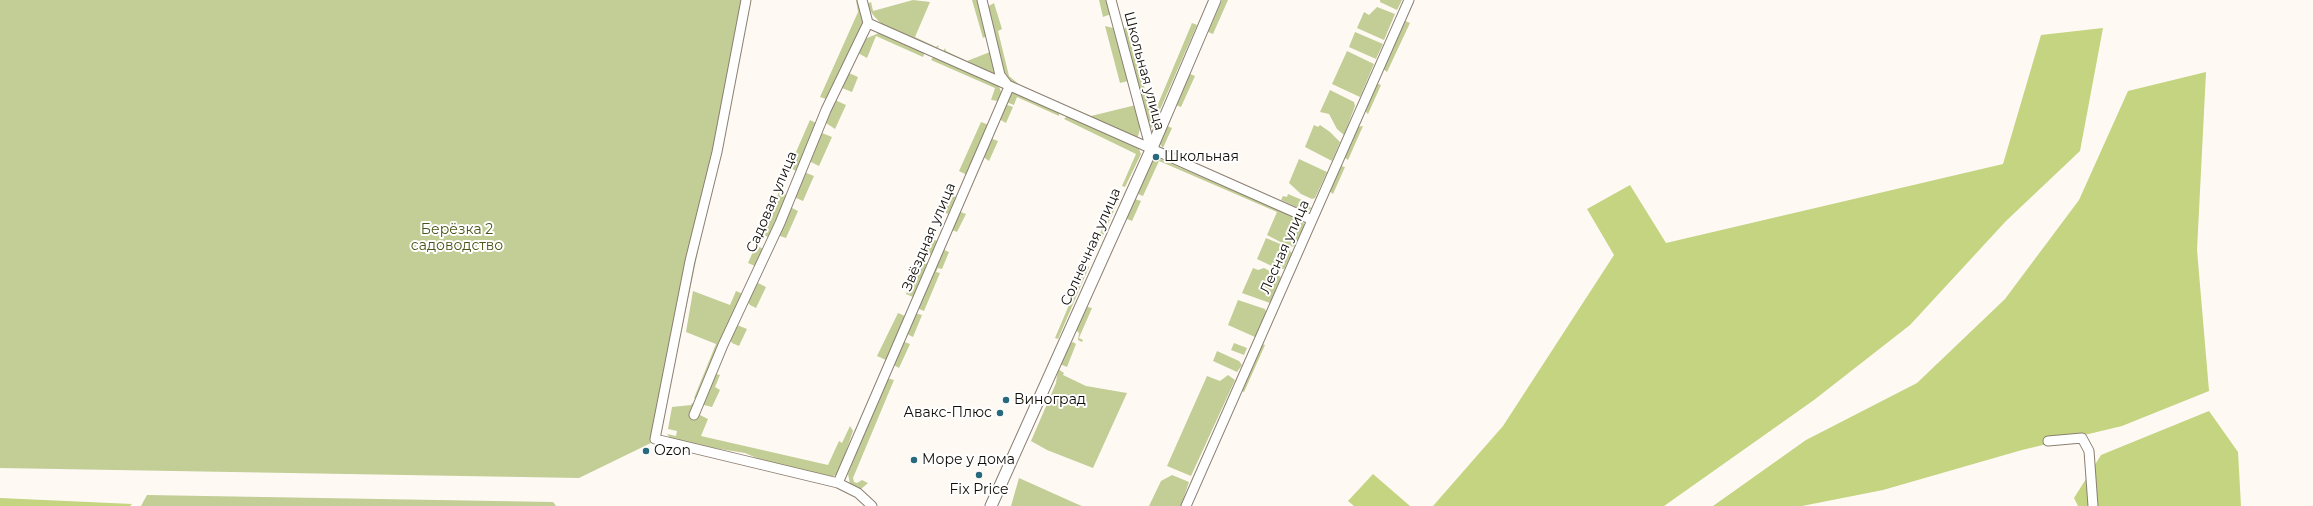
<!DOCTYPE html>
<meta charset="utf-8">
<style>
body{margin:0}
canvas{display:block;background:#fef9f3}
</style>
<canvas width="2313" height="506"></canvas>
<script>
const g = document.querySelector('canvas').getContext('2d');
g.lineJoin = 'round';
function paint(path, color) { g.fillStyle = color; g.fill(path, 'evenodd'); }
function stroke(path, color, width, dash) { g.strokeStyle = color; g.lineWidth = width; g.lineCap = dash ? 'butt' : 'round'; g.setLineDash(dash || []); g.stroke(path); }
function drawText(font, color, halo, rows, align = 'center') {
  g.font = font + ' Montserrat,sans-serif'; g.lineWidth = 4; g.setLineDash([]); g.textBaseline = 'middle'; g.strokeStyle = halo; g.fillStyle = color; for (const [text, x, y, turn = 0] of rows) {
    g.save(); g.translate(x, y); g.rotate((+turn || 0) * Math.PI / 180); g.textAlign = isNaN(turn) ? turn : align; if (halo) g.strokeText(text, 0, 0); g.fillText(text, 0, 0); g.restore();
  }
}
paint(new Path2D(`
 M 0,0 L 750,0 L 659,439 L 579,478 L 0,468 Z
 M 856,0 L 859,0 L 864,19 L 863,24 L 826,99 L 820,97 L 858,12 Z
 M 913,0 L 930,2 L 915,37 L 936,47 L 939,45 L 937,50 C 912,39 877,31 867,4 L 871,2 L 873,11 Z
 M 972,0 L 977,0 L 987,36 L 983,38 Z
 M 1099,0 L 1107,0 L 1111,14 L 1103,17 Z
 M 1222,0 L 1228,0 L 1213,34 L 1208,32 Z
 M 1380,0 L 1402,0 L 1397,10 L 1380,2 Z
 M 994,3 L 1002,29 L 998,31 L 1009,76 L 1022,87 L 1091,116 L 1136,105 L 1141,125 L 1137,140 L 1015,85 L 1004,76 L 987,7 Z
 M 1377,7 L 1395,14 L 1384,40 L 1357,28 L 1364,12 L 1369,15 Z
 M 1403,20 L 1410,23 L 1387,72 L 1382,68 Z
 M 1192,23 L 1197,25 L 1152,128 L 1149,126 L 1122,31 L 1126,27 L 1153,116 Z
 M 1105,26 L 1113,28 L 1128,81 L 1120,83 Z
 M 1355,32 L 1383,44 L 1376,59 L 1349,47 Z
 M 879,33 L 925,52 L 923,57 L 876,36 L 867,58 L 858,53 L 865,39 Z
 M 945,48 L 946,51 L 967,61 L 990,52 L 995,73 L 993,75 L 943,52 Z
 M 1347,51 L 1374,64 L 1360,97 L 1332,84 Z
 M 934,56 L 999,86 L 1001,92 L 999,101 L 991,100 L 995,88 L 931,60 Z
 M 849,73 L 858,77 L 852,92 L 842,88 Z
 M 1190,74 L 1195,76 L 1181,107 L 1176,105 Z
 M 1376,83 L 1381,85 L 1368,114 L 1363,109 Z
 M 1330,90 L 1354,102 L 1355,106 L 1344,135 L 1337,129 L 1329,114 L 1320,112 Z
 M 1013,92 L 1059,112 L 1059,116 L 1017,97 L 1014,105 L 1006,102 Z
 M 835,100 L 846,105 L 835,129 L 826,123 Z
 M 1005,104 L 1013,107 L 1006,123 L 999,119 Z
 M 1067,116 L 1139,149 L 1141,154 L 1125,187 L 1122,186 L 1136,154 L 1064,119 Z
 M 810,120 L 816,123 L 797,171 L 789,168 Z
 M 981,122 L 989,125 L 967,175 L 959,171 Z
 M 1314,125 L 1318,127 L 1320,125 L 1330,132 L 1340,142 L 1332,161 L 1305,147 Z
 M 1167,126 L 1172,128 L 1163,148 L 1159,143 Z
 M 1363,126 L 1348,160 L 1344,157 L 1357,127 Z
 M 822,133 L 832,137 L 819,166 L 809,161 Z
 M 990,138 L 998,141 L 989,161 L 982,156 Z
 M 1155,159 L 1160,159 L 1302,220 L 1305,226 L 1295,246 L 1290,247 L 1267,235 L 1277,212 L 1159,161 L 1143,196 L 1138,194 L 1151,161 Z
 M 1299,159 L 1327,172 L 1315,198 L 1312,199 L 1301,194 L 1289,183 Z
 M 1341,166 L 1345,167 L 1333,194 L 1328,190 L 1337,169 Z
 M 804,172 L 814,176 L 803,201 L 794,197 Z
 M 779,192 L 787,195 L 768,237 L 761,234 Z
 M 949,194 L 956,197 L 948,214 L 941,211 Z
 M 1288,194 L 1309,203 L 1311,209 L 1305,211 L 1281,200 L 1283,196 L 1287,197 Z
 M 1117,196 L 1119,199 L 1102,238 L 1098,238 Z
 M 1135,199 L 1141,201 L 1132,221 L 1125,218 Z
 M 790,207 L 798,211 L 786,238 L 777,235 Z
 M 958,211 L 966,214 L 957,232 L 950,229 Z
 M 929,238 L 937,241 L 931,255 L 923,251 Z
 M 1266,238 L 1285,246 L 1292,253 L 1284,269 L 1278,269 L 1257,259 Z
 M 756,245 L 763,249 L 755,266 L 748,263 Z
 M 942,249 L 949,252 L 942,269 L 938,268 L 936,272 L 940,273 L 924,311 L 917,308 Z
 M 919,260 L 927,263 L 913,297 L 906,294 Z
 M 1086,265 L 1089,267 L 1058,339 L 1055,338 Z
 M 1253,268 L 1258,270 L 1264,268 L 1281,277 L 1270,303 L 1242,293 Z
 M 756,282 L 766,287 L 756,308 L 750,305 L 747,301 Z
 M 693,291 L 730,305 L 736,291 L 743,294 L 697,400 L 694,398 L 716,344 L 686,332 Z
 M 1238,300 L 1265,309 L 1266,312 L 1255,337 L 1228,325 Z
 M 1088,307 L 1092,308 L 1079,338 L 1083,340 L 1082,342 L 1078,340 L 1079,333 L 1076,330 L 1085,308 Z
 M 898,313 L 905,316 L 886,360 L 877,356 Z
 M 915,313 L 922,315 L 913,337 L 905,333 Z
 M 737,325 L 747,329 L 739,346 L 732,343 L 730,340 Z
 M 902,341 L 910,344 L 899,368 L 892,364 Z
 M 1073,342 L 1076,344 L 1067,367 L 1060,364 L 1069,344 Z
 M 1234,343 L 1247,348 L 1244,355 L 1231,350 Z
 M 1260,343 L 1265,345 L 1244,392 L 1240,390 Z
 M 1217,351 L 1239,361 L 1242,365 L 1237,372 L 1213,361 Z
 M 1058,369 L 1064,373 L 1063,375 L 1086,386 L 1127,393 L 1093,468 L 1047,450 L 1031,441 L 1056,383 Z
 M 716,374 L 720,375 L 715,387 L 720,390 L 712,407 L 704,405 L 703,402 L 714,375 Z
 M 1228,375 L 1235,380 L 1191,476 L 1167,466 L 1207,376 L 1220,381 Z
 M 886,378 L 894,380 L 853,478 L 854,482 L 857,483 L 862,480 L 868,483 L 861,489 L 850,484 L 848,474 Z
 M 692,403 L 695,405 L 698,414 L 708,419 L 701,436 L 828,465 L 839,441 L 842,443 L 850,426 L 853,431 L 838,474 L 829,478 L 766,462 L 745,453 L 707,447 L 670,438 L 667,434 L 676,436 L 677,431 L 668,429 L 672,407 L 691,405 Z
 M 1172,475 L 1189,482 L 1181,506 L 1149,506 L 1161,481 Z
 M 1019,478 L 1077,504 L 1082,506 L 1011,506 Z
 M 147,495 L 553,502 L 556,506 L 141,506 Z`), '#c2ce95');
paint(new Path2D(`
 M 2103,28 L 2080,151 L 2006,221 L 1910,325 L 1814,400 L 1664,506 L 1433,506 L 1503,426 L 1614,255 L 1587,209 L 1630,185 L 1666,243 L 2003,164 L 2041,35 Z
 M 2206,72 L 2197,250 L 2209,391 L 2122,426 L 2022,450 L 1883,490 L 1802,506 L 1713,506 L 1806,440 L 1917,383 L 2005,299 L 2079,200 L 2128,91 Z
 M 2209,411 L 2238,452 L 2241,506 L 2078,506 L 2074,498 L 2101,455 Z
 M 1373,474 L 1410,506 L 1354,506 L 1348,501 Z
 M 0,498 L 132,504 L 130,506 L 0,506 Z`), '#c4d480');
const minor = new Path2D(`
 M 746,0 L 717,152 L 690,261 L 655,439 L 838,483 L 858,493 L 872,506
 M 1111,0 L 1151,150
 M 868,23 L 1312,220
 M 694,415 L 723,345 L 780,223 L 826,110 L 868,23 L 862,0
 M 2048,441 L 2082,438 L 2089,451 L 2093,506
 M 838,483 L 1009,87 L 1000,75 L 982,0
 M 1186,506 L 1409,0`);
const tertiary = new Path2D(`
 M 991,506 L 1151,150 L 1215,0`);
stroke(minor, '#8c7f72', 11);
stroke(tertiary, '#8c7f72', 13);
stroke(minor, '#fff', 9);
stroke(tertiary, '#fff', 11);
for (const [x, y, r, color] of [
 [1156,157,4,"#29697d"],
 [1006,400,4,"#29697d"],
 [1000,413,4,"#29697d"],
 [646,451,4,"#29697d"],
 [914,460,4,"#29697d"],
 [979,475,4,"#29697d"]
]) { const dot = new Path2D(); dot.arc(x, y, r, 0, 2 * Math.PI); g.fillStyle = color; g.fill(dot); stroke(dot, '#fff', 1.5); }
drawText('14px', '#100c07', '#fff', [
 ["Школьная улица",1144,71,75],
 ["Садовая улица",772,202,-67],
 ["Звёздная улица",929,237,-67],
 ["Солнечная улица",1091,247,-66],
 ["Лесная улица",1285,247,-66]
]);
drawText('14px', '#100c07', '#fff', [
 ["Школьная",1164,157],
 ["Виноград",1014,400],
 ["Авакс-Плюс",992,413,"right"],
 ["Ozon",654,451],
 ["Море у дома",922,460],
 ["Fix Price",979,490,"center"]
], 'left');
drawText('14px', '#4b5518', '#fff', [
 ["Берёзка 2",457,230],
 ["садоводство",457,246]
]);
</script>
